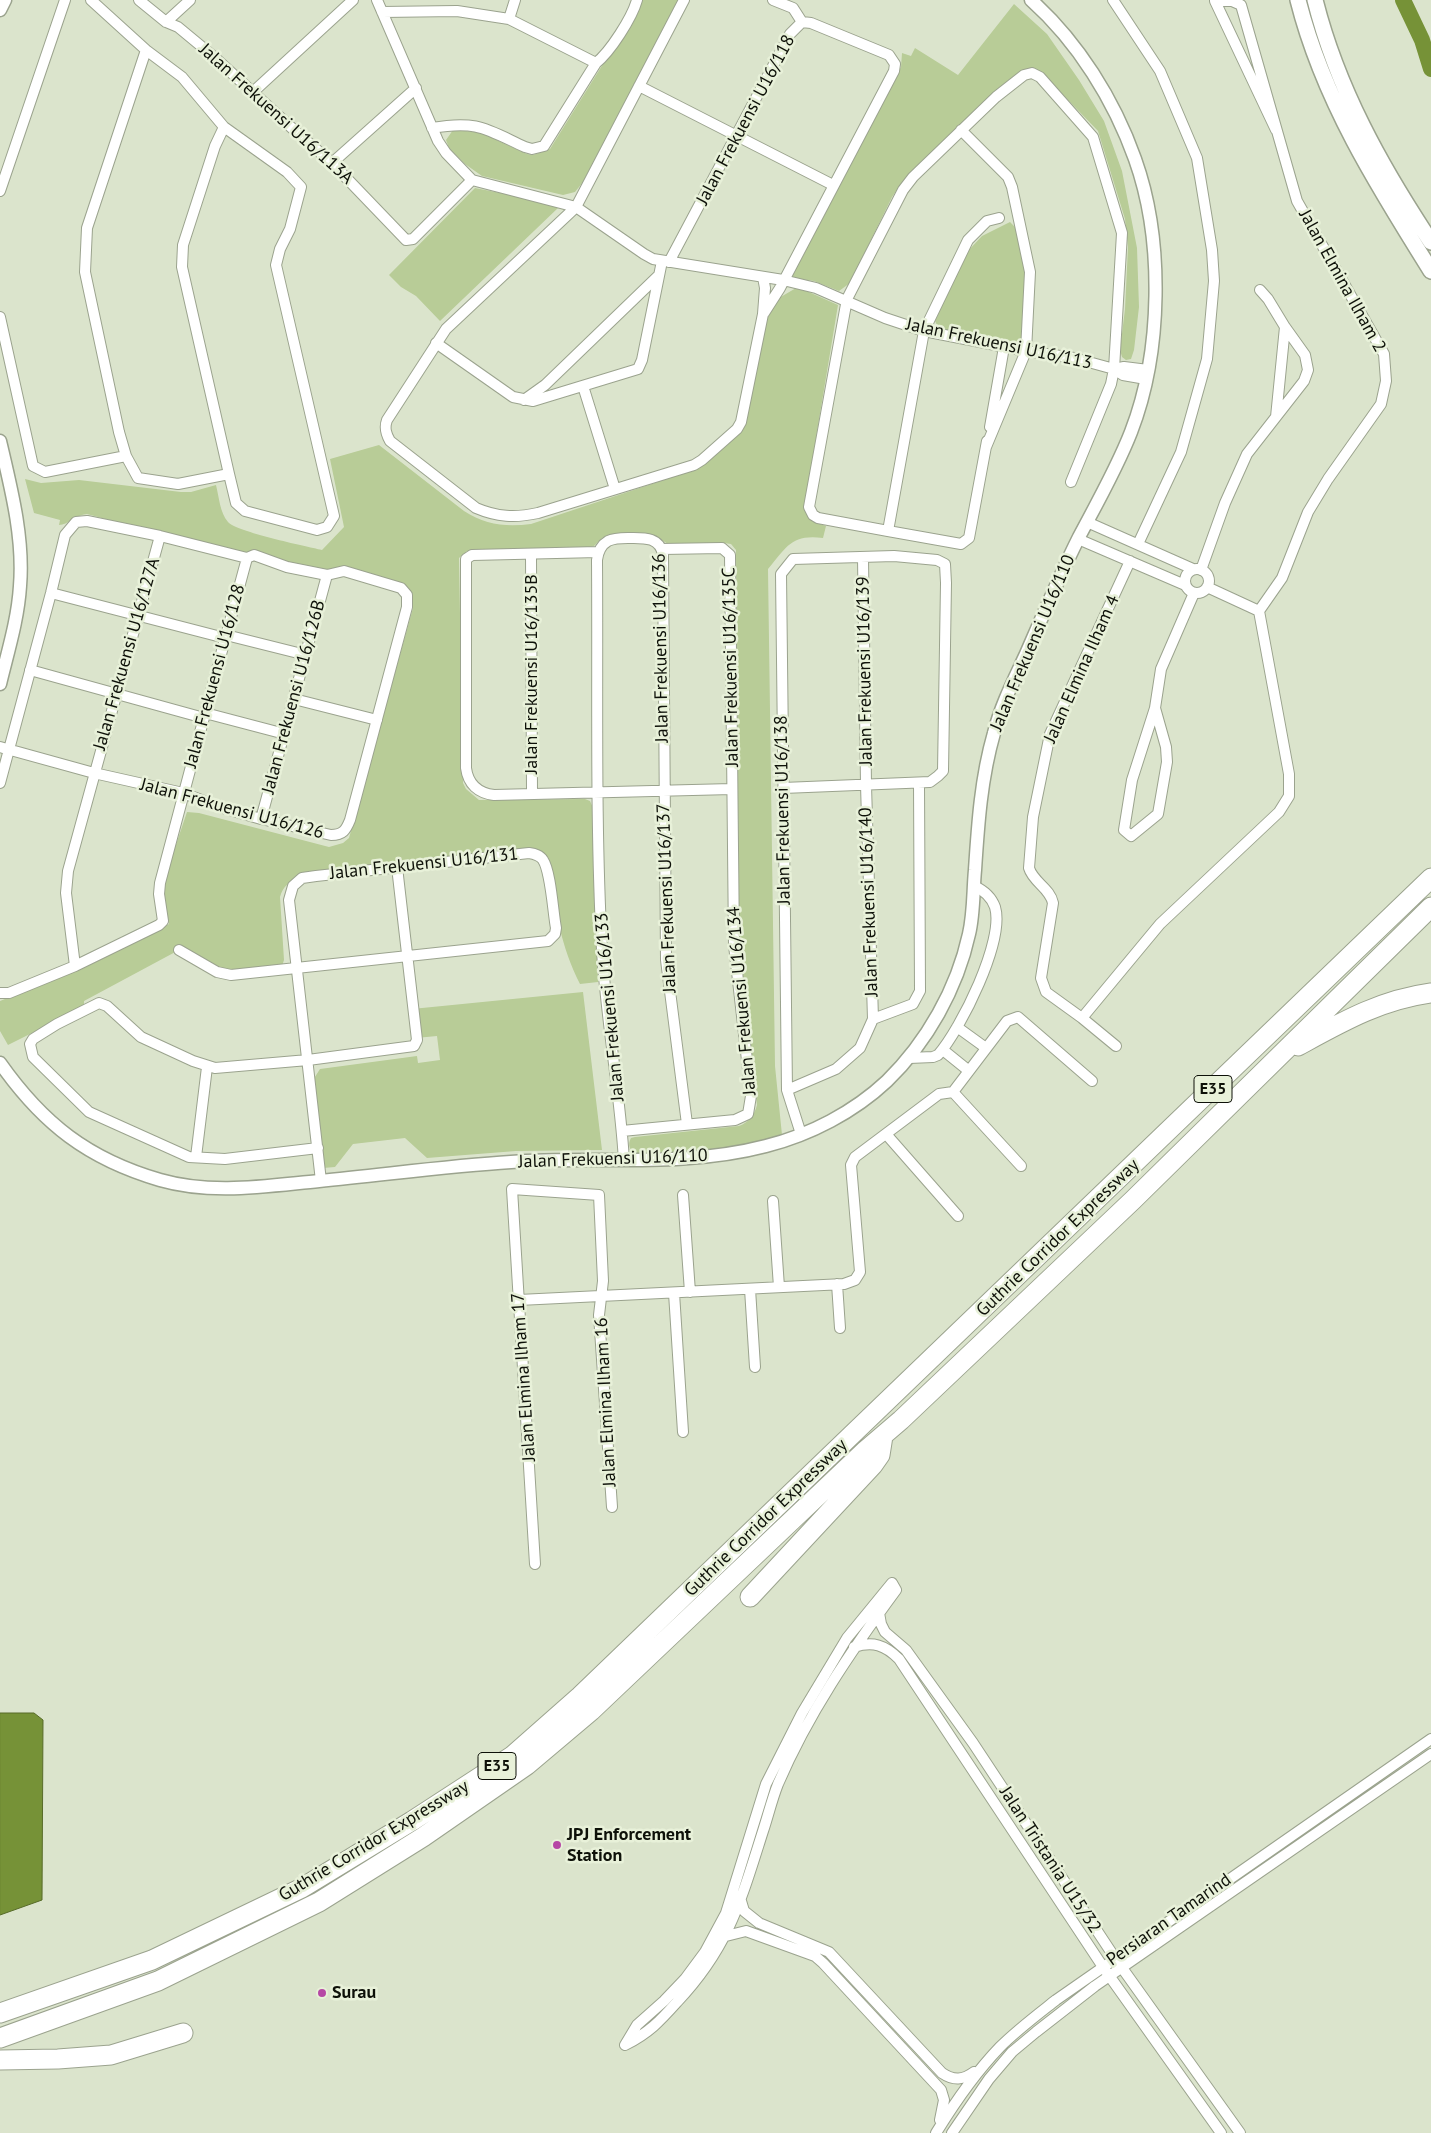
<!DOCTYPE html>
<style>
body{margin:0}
canvas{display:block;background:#dbe4cc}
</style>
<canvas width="1431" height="2133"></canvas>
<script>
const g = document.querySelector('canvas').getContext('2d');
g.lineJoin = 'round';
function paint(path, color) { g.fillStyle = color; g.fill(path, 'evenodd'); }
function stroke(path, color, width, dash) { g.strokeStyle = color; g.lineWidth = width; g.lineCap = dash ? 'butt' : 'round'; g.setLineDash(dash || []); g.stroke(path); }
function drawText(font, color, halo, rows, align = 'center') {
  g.font = font + ' "PT Sans",sans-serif'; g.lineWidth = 5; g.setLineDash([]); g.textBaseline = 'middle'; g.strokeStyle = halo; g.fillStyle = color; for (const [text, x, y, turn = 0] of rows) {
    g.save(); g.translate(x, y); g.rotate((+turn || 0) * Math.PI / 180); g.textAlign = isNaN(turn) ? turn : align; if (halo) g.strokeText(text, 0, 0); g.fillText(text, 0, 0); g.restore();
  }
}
paint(new Path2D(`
 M 640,0 L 681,0 L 583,182 L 575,192 L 563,195 L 482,176 L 465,164 L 449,148 L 446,140 L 453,130 L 479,132 L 527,154 L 533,155 L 550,149 L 633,16 Z
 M 1014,4 L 1047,34 L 1079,80 L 1104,121 L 1122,171 L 1137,248 L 1139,307 L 1134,350 L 1131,359 L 1126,360 L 1122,357 L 1120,350 L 1125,309 L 1128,247 L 1125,219 L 1098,131 L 1040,71 L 1029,69 L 988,100 L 903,181 L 892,197 L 850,283 L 839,291 L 814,281 L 793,278 L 791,275 L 901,67 L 902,53 L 911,56 L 915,48 L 958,75 Z
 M 475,188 L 546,202 L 556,205 L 558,208 L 440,321 L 416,296 L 401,287 L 389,275 Z
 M 1010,222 L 1016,228 L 1025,268 L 1023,331 L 1021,341 L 1011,343 L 940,331 L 935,321 L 966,253 L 982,236 Z
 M 796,288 L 802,289 L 838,305 L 806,498 C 806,514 810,521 826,526 L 823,538 C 791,534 787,547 768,569 L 775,1066 L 782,1135 L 778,1137 L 730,1148 L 637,1155 C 630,1151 627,1145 631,1138 L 635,1137 L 739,1126 C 749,1122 754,1116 757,1105 L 740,959 L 739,924 L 736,550 L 731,544 L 724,543 L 670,545 L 651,534 L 610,534 L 602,538 L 594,546 L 587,548 L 467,551 L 459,558 L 463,783 L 466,789 L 479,800 L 585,799 L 590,801 L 594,810 L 598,982 L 580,984 C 561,947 555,909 549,868 L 531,854 L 299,878 C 289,882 283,886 280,897 L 284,960 L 282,966 L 232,977 L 179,950 L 84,1001 L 84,1006 L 82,1008 L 8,1045 L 0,1031 L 0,1001 L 84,967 L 169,924 L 163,890 L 164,880 L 187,812 L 199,813 L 329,847 L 343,843 L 349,838 L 413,608 L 411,598 L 349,569 L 327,575 L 235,554 L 87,514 C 75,515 68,525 59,525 L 60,520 L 34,513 L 25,479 L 41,483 L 79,480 L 181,492 L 191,492 L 216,485 C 219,497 220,513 228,522 C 237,532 305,546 322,550 L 344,527 L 330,459 L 379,445 L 464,511 C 485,525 506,527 531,524 L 700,468 L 741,430 L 767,319 L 779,298 Z
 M 583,992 L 602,1150 L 516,1151 L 427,1158 L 405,1138 L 353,1144 L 335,1167 L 323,1168 L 313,1080 L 320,1069 L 417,1056 L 418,1063 L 440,1060 L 437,1036 L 416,1038 L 412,1009 Z`), '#b8cc97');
const water = new Path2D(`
 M 0,1713 L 34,1713 L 43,1720 L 42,1900 L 0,1915 Z`);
paint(water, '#769237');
stroke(water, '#576b29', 1);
stroke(new Path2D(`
 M 1403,0 L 1422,40 L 1431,69`), '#769237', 16);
const minor = new Path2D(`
 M 91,0 L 146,50 L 182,77 L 224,127 L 287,172 L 301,187 L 290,229 L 280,249 L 276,265 L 334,516 L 327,527 L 317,530 L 245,511 L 236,503 L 229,474 L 182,267 L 183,245 L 215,146 L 224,127
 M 139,0 L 166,22 L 178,27 L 213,56 L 293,129 L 332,163 L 406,240 L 413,239 L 472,180
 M 377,0 L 438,141 L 446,153 L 472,180 L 576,207 L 644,254 L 653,259 L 783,280 L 816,288 L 885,318 L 924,331 L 1026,351 L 1074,358 L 1114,369 L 1123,375 L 1146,379
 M 684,0 L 576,207 L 446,329 L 387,420 C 384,428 386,434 390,441 L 476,508 C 497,517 515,518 538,513 L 694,465 L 702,460 L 737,429 L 741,422 L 763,314 L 765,288 L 763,277
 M 773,0 L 793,8 L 802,22
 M 1113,0 L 1160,71 L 1197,158 L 1212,250 L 1214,281 L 1207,359 L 1181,452 L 1138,544
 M 382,12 L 457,11 L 509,19 L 596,63
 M 509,19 L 515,0
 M 166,22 L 190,0
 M 639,86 L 833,185
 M 253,92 L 353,0
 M 432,128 C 477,120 486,129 525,147 L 532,149 L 544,146 L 596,63 C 610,52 632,18 637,0
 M 961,130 L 1008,177 L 1012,187 L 1030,272 L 1026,351 L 986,447
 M 332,163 L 416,88
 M 0,191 L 65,0
 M 999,218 L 987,221 L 968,240 L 924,331 L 888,531 L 818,518 L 813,515 L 809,507 L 847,299 L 903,190 L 913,177 L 996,97 L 1024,75 L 1032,73 L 1040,77 L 1093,137 L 1122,233 L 1114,369 L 1111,384 L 1071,482
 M 669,262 L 790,34 L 802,22 L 811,23 L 889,55 L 895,64 L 894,71 L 780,288 L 764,313
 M 0,317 L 33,466 L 45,472 L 126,456 L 138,478 L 178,484 L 229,474
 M 436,343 L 513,397 L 533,401 L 638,369 L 642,360 L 662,261
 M 1114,369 L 1124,367 L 1148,370
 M 583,386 L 615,489
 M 524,400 L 545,385 L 658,276
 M 1276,417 L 1285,327
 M 990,427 L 1004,347
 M 126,456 L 119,432 L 85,272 L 87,228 L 146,50
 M 1087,522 L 1193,569
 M 888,531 L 961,544 L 969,538 L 987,441
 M 1078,539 L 1185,585
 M 598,552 L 472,555 L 466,559 L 466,768 C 468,784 478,793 494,795 L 732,789
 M 531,554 L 532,794
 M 863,558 L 866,785 L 873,1019
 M1185 581a12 12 0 1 1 24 0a12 12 0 1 1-24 0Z
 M 1201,570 L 1225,503 L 1247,454 L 1304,381 L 1308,370 L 1305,355 L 1285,327 L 1268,299 L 1260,290
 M 1207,587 L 1259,611
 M 51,593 L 225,638
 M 1259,611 L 1282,578 L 1308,512 L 1328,479 L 1381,404 L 1386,381 L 1384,354 L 1297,201 L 1241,5 L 1232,1 L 1215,1 L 1276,130
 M 226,635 L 306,655
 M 30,670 L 204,718
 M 294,699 L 377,720
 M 1155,708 L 1166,747 L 1167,762 L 1158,814 L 1131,836 L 1124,830 L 1132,780 L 1155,708 L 1161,669 L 1194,593
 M 205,713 L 285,734
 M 0,747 L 94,773 L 183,793 L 223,808 L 261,819 L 331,835 C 343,835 346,830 350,820 L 407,607 L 407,595 L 401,588 L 344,571 L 327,575 L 287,567 L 254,555 L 247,558 C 218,666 188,775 160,883 L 159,894 L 163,921 L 159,925 L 75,966
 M 0,783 L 51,593 L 65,535 L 76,522 L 87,521 L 160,536 L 247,558
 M 783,788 L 930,782 L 938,776 L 943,771 L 946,583 L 945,564 L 937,560 L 894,556 L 793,559 L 781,574 L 787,1090 L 801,1134
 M 261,819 L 327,575
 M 179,950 L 217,972 L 231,975 L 548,941 L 555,934 L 556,928 C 553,913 551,872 543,860 C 540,855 535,854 529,853 L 316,876 L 302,878 L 293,886 L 289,900 L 321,1181
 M 0,993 L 9,993 L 75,966 L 66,893 L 68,871 L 160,536
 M 1082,1018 L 1160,924 L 1279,812 L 1289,796 L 1289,774 L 1259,611
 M 957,1027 L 986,1048
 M 1116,1046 L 1082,1018 L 1046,992 L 1041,978 L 1053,903 C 1050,888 1033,882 1029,868 L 1033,817 L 1050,734 L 1130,561
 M 943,1050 L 969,1071
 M 909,1058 L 933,1057 L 938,1055 C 961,1029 1005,940 995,907 C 991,896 983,890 974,886
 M 787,1090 L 836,1069 L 860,1048 L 873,1019 L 913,1004 L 920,991 L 919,783
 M 953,1092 L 1021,1166
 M 622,1131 L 735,1120 L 748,1114 L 751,1096 L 734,945 L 730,555 L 722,548 L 662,549
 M 886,1134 L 958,1216
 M 318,1148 L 225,1159 L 189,1157 L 89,1112 L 33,1057 L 30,1044 L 33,1039 L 57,1024 L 99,1003 L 107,1006 L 141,1037 L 193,1061 L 215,1068 L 308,1060 L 414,1046 L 417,1040 L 397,867
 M 196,1157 L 207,1067
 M 624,1161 C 620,1091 606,1021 602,950 C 595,821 598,690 597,560 C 598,552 601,545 608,541 C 614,538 622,538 628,538 C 642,538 660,536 663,555 L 666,960 L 687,1124
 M 683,1195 L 690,1292
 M 773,1201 L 779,1287
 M 837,1284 L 840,1328
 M 750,1289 L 755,1367
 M 674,1293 L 683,1432
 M 519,1300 L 844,1284 L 855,1280 L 860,1272 L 851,1165 L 855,1157 L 939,1094 L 953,1092 L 1007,1021 L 1018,1017 L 1092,1081
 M 535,1564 L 512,1189 L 599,1195 L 603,1281 L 599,1315 L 612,1507
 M 892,1583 L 896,1590 C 851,1651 808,1714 778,1784 C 772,1799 768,1816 763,1831 C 741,1900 729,1947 677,2002 C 660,2021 649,2033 625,2045 L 637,2025 L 664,2001 L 685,1979 L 705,1952 L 726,1913 L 766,1784 L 802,1713 L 847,1638 Z
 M 879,1613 L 881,1624 L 885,1632 L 906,1650 L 973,1743 L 1115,1958 L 1240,2133
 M 854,1647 C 873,1641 885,1645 899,1659 L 1103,1967 L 1221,2133
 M 741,1901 L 744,1911 L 759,1923 L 829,1952 L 942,2073 C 954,2081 963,2080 974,2072
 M 726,1936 L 746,1931 L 815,1956 L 823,1963 L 941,2090 L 944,2100 L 940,2120
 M 936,2133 C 955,2102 975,2073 1000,2047 C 1017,2030 1037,2015 1056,2000 L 1431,1739
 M 952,2133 L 989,2079 L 1012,2052 L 1036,2032 L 1095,1986 L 1431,1754`);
const tertiary = new Path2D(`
 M 0,10 L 5,0
 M 0,441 C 11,488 24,538 20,586 C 18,619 8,651 0,684
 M 0,1063 C 43,1124 88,1159 160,1180 C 212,1195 266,1186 319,1181 C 383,1175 447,1166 511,1162 C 595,1156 682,1168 766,1146 C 810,1135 854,1112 887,1081 C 927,1042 957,989 969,934 C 974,913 973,891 975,870 C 978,824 981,778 994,733 C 1001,705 1014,680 1026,654 C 1043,615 1060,575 1079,537 C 1097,503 1117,468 1131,432 C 1162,352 1164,240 1135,159 C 1114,100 1078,42 1031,0`);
const secondary = new Path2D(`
 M 1298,0 C 1323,99 1377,185 1431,271
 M 1315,0 C 1337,88 1381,167 1431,242`);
const motorway = new Path2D(`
 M 1298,1046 C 1342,1022 1380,1000 1431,993
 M 750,1597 L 873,1465 L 880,1455 L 883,1436
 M 0,2013 L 152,1960 L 302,1888 L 412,1821 L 512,1756 L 580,1696 L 1431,878
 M 0,2038 L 158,1981 L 319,1902 L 423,1837 L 527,1765 L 591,1711 L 866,1450 L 901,1420 L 1133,1200 L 1431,907
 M 0,2060 L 58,2059 L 111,2055 L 183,2033`);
stroke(minor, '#9ba38e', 12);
stroke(tertiary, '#9ba38e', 15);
stroke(secondary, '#9ba38e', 18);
stroke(motorway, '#9ba38e', 21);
stroke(minor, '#fff', 10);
stroke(tertiary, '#fff', 12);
stroke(secondary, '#fff', 15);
stroke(motorway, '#fff', 19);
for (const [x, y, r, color] of [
 [557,1845,5,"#b647a5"],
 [322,1993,5,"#b647a5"]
]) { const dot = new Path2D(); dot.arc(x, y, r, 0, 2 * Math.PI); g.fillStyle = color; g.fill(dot); stroke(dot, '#e8f1d9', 2); }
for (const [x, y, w] of [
 [1213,1089,38],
 [497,1766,38]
]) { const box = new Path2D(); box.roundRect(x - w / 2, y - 13.5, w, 27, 4); g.fillStyle = '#e8f1d9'; g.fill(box); stroke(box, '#0e1109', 1); }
drawText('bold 16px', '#0e1109', null, [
 ["E35",1213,1089],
 ["E35",497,1766]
]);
drawText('18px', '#0e1109', '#e8f1d9', [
 ["Jalan Frekuensi U16/113A",276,114,42],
 ["Jalan Frekuensi U16/118",746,120,-62],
 ["Jalan Elmina Ilham 2",1342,281,61],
 ["Jalan Frekuensi U16/113",999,344,12],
 ["Jalan Frekuensi U16/110",1033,643,-67],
 ["Jalan Frekuensi U16/136",661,648,-91],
 ["Jalan Frekuensi U16/127A",127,654,-74],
 ["Jalan Frekuensi U16/135C",731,667,-91],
 ["Jalan Elmina Ilham 4",1082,669,-66],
 ["Jalan Frekuensi U16/139",865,671,-91],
 ["Jalan Frekuensi U16/135B",532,674,-90],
 ["Jalan Frekuensi U16/128",215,676,-75],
 ["Jalan Frekuensi U16/126B",294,697,-75],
 ["Jalan Frekuensi U16/126",232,809,15],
 ["Jalan Frekuensi U16/138",783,810,-91],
 ["Jalan Frekuensi U16/131",424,864,-6],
 ["Jalan Frekuensi U16/137",667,898,-92],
 ["Jalan Frekuensi U16/140",869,902,-92],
 ["Jalan Frekuensi U16/134",742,1001,-95],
 ["Jalan Frekuensi U16/133",610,1007,-95],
 ["Jalan Frekuensi U16/110",613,1159,-2],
 ["Guthrie Corridor Expressway",1058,1238,-44],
 ["Jalan Elmina Ilham 17",524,1377,-94],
 ["Jalan Elmina Ilham 16",606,1402,-93],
 ["Guthrie Corridor Expressway",766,1518,-44],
 ["Guthrie Corridor Expressway",374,1841,-31],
 ["Jalan Tristania U15/32",1050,1860,57],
 ["Persiaran Tamarind",1169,1920,-35]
]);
drawText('bold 18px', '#0e1109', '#e8f1d9', [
 ["JPJ Enforcement",567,1835],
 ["Station",567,1856],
 ["Surau",332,1993]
], 'left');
</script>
